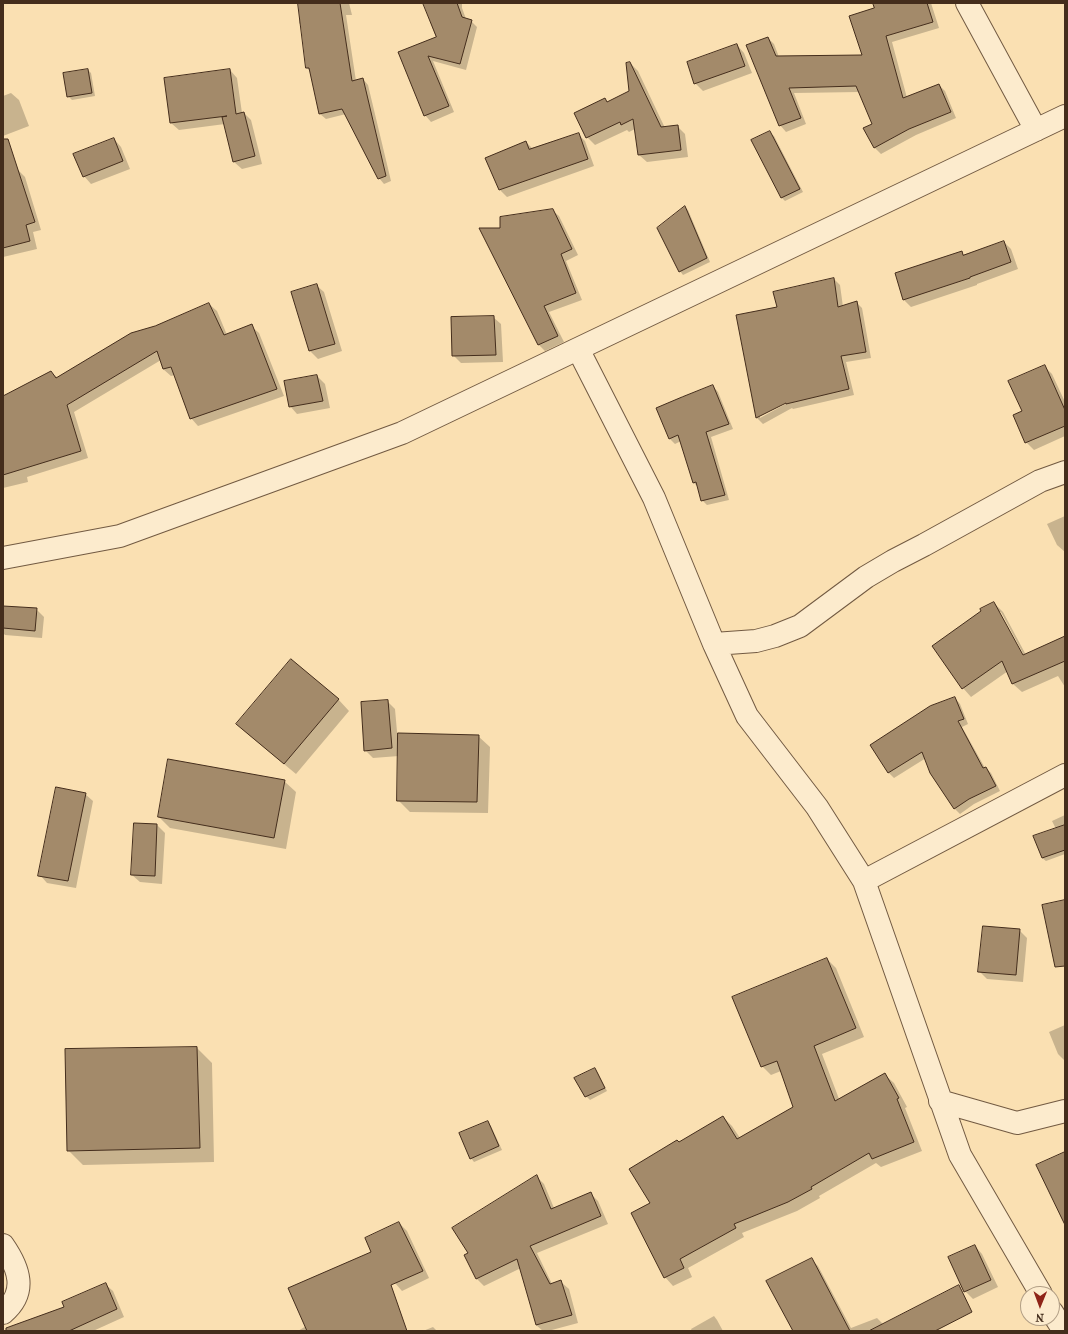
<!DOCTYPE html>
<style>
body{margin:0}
#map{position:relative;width:1068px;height:1334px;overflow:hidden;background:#fae0b2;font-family:"IM FELL French Canon",serif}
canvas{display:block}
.frame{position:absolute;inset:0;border:4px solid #442d1c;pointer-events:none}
.north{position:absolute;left:1020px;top:1286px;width:40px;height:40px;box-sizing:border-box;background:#fcebcd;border:1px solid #b29f86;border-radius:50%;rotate:181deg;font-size:11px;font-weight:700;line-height:16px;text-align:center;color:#442d1c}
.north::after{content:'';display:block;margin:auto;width:14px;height:18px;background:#8f2418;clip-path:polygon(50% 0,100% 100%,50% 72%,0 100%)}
</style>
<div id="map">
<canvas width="1068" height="1334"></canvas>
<div class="frame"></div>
<div class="north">N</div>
</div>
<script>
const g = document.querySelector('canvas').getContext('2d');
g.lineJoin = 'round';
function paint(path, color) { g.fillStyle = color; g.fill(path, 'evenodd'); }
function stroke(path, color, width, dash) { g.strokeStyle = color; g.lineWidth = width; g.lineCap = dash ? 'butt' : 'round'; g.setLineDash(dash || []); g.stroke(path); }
paint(new Path2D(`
 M 299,3 L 349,3 L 352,15 L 346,15 L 356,81 L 363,79 L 368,85 L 391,181 L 384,184 L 379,178 L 346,114 L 326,119 L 320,114 L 310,71 L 307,68 L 302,26 L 299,23 Z
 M 424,3 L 462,3 L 462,8 L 466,19 L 471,21 L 477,27 L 466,70 L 433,61 L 454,112 L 431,122 L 425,115 L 399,52 L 437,37 Z
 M 882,3 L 931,3 L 939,28 L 892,42 L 907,98 L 939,85 L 945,91 L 956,118 L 916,135 L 881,154 L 875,148 L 865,129 L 873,124 L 860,92 L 794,93 L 806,124 L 786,132 L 780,125 L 768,38 L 774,44 L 779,57 L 864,56 L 876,8 Z
 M 737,45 L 744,53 L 752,73 L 703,91 L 695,83 Z
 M 630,63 L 638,71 L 665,128 L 677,126 L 685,134 L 688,157 L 647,162 L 639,155 L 635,129 L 629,132 L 627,130 L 595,145 L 587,137 L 605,100 L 608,103 L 630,92 Z
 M 88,70 L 91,73 L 95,96 L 72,100 L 68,96 Z
 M 230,70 L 237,78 L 242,113 L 244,113 L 251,120 L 262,164 L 242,169 L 234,162 L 225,124 L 179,130 L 171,123 Z
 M 11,93 L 19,100 L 29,126 L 3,136 L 3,96 Z
 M 770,133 L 774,136 L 803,192 L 785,201 L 782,198 L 752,140 Z
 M 578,134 L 585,141 L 594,166 L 507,197 L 500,190 L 487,158 L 526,142 L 533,149 Z
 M 114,139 L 121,147 L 130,169 L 91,184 L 84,176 Z
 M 17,169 L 25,177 L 41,230 L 33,232 L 37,249 L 3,257 L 3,174 Z
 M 685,207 L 688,210 L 710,262 L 683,275 L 680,271 Z
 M 552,210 L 559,216 L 578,255 L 566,261 L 582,300 L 549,312 L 564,342 L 545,351 L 539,345 L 481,229 L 501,229 Z
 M 1004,242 L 1011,249 L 1018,269 L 977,284 L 977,285 L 911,307 L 904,300 L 961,252 L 965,256 Z
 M 834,279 L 840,285 L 843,307 L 856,302 L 862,308 L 871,358 L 846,362 L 854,395 L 793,409 L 792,408 L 763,424 L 757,418 L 737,316 L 778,307 ZM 790,399 L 791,401 L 760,418 L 760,415 Z
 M 316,285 L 324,292 L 342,351 L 318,359 L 310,351 L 292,292 Z
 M 209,304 L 217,311 L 227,335 L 251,326 L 259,333 L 284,396 L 198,426 L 191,418 L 175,375 L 171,376 L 163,369 L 161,360 L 74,412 L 88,458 L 27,477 L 28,482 L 3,488 L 3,397 L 51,372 L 58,378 L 156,327 Z
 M 493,317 L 501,324 L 503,362 L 461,363 L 453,355 Z
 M 1044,366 L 1052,374 L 1065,402 L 1065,436 L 1034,450 L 1026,442 L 1014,416 L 1024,412 Z
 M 317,376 L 325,384 L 330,408 L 297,414 L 290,406 Z
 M 713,386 L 718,392 L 733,429 L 711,437 L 729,500 L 707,505 L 702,500 L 698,487 L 693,482 L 681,441 L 675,444 L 670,439 Z
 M 1065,516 L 1065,552 L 1057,545 L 1047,524 Z
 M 994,603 L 1003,612 L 1026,655 L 1065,637 L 1065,687 L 1058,676 L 1022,692 L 1013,684 L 1008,671 L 971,697 L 963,688 L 933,646 ZM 999,612 L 1001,612 L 1026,659 L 1025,660 Z
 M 3,607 L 36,609 L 44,617 L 42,638 L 5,635 L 3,633 Z
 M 955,698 L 960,704 L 968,724 L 962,727 L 985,768 L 986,768 L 991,773 L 1000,791 L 974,804 L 960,814 L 955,809 L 931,773 L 926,758 L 894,778 L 889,773 L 872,745 Z
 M 338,699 L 349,711 L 296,774 L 249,735 L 238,724 Z
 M 387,701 L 395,709 L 398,743 L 478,736 L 490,747 L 488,813 L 410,812 L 398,800 L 399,756 L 373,758 L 365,750 Z
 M 284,781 L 296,792 L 286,849 L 170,828 L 159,817 Z
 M 85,794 L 93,801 L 76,888 L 47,883 L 40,875 Z
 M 1065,815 L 1065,854 L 1046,861 L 1042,858 L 1056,829 L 1052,821 Z
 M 135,824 L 157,825 L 165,833 L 162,884 L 140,882 L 132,875 Z
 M 1019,930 L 1027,938 L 1023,982 L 987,979 L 979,971 Z
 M 827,959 L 836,968 L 864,1037 L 822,1054 L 839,1099 L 885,1075 L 894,1083 L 907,1107 L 905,1108 L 922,1151 L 881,1167 L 876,1163 L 819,1196 L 820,1198 L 797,1211 L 742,1233 L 744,1237 L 688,1268 L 692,1277 L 673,1286 L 665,1277 L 651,1204 L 679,1143 L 723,1117 L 732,1126 L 740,1138 L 795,1108 L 781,1071 L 771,1075 L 762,1066 Z
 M 1065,1025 L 1065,1061 L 1058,1054 L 1049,1032 Z
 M 197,1048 L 212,1063 L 214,1162 L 83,1165 L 68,1150 Z
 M 595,1069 L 598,1073 L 607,1091 L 590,1100 L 586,1096 Z
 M 488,1122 L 491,1126 L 502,1150 L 474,1162 L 471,1158 Z
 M 536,1176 L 544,1184 L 554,1208 L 591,1194 L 598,1201 L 608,1224 L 537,1253 L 552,1284 L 561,1282 L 569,1289 L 578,1323 L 548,1331 L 543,1331 L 536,1325 L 521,1268 L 484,1286 L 477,1279 L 465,1256 L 470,1254 Z
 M 399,1223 L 407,1231 L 429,1278 L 402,1291 L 395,1283 L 387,1264 Z
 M 975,1246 L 982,1254 L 998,1287 L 973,1299 L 965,1291 Z
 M 811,1259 L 818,1266 L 851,1328 L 877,1318 L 884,1325 L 886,1331 L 794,1331 Z
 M 105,1284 L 113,1291 L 124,1317 L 93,1331 L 43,1331 L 66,1308 Z
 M 714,1316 L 717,1320 L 723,1331 L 692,1331 L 691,1329 Z
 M 306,1326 L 379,1331 L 298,1331 Z
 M 433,1327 L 437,1331 L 423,1331 Z`), '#0003');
const building = new Path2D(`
 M 298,3 L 340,3 L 352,81 L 363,78 L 386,176 L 378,179 L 342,109 L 319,114 L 309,68 L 306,68 Z
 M 423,3 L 457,3 L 462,17 L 472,20 L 460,64 L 428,56 L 449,106 L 424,116 L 398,52 L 436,37 Z
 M 873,3 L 927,3 L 933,22 L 886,36 L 903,98 L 939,84 L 951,112 L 909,129 L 874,148 L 863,128 L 872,124 L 856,86 L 789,88 L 801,118 L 779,126 L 746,45 L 768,37 L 776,56 L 862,55 L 849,16 L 874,8 Z
 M 737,44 L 745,66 L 694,84 L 687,62 Z
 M 630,62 L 661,127 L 678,125 L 681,150 L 638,155 L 633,119 L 621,125 L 620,122 L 586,138 L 574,113 L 605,98 L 607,102 L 629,91 L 626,63 Z
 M 88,69 L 92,93 L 67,97 L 63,73 Z
 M 230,69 L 236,114 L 244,112 L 255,156 L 233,162 L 222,117 L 227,116 L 170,123 L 164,78 Z
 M 770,131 L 800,189 L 781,198 L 751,140 Z
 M 579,133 L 588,159 L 499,190 L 485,158 L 526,141 L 529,149 Z
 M 114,138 L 123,161 L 83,177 L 73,154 Z
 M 3,139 L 8,139 L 35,222 L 26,225 L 30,241 L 3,248 Z
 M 685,206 L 707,258 L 679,272 L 657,228 Z
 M 553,209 L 572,249 L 561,254 L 576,293 L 544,306 L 558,336 L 538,345 L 479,228 L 500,228 L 500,217 Z
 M 1004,241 L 1011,262 L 970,277 L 970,278 L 903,300 L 895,273 L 962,251 L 963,255 Z
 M 834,278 L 838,307 L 857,301 L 866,352 L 841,356 L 849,389 L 786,404 L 786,403 L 756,418 L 736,315 L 777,307 L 773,292 Z
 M 317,284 L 335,344 L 309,351 L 291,292 Z
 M 209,303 L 224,335 L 252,324 L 277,389 L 190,419 L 171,367 L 163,369 L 157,351 L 67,405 L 81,451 L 3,475 L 3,396 L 51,371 L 56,378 L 131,333 L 155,326 Z
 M 494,316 L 496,355 L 452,356 L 451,317 Z
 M 1045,365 L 1065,410 L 1065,426 L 1025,443 L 1013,415 L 1022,411 L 1008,381 Z
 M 317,375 L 323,401 L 289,407 L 284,381 Z
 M 713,385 L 729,424 L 706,432 L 725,495 L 701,501 L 696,482 L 693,483 L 678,435 L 669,439 L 656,408 L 682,397 Z
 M 994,602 L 1023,655 L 1065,636 L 1065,661 L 1012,684 L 1002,661 L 962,689 L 932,646 L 981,611 L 980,609 Z
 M 3,606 L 37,608 L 35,631 L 3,628 Z
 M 291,659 L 339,699 L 284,764 L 236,724 Z
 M 955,697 L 964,719 L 958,721 L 983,768 L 986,767 L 996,786 L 969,799 L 954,809 L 930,773 L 922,752 L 888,773 L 870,745 L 930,706 Z
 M 388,700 L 392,748 L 364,751 L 361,702 Z
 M 398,733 L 479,735 L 477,802 L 397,801 Z
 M 168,759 L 285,780 L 274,838 L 158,817 Z
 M 56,787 L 86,793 L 68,881 L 38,876 Z
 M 134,823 L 157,824 L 155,876 L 131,875 Z
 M 1065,825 L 1065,850 L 1042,858 L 1033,836 Z
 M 1065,900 L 1065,966 L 1055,967 L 1042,905 Z
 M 983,926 L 1020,929 L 1016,975 L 978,972 Z
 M 827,958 L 856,1028 L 814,1046 L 835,1101 L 885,1073 L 899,1098 L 897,1099 L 914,1142 L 872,1159 L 869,1153 L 811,1187 L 812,1189 L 788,1202 L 734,1224 L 736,1228 L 680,1259 L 684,1268 L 664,1278 L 631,1213 L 650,1203 L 629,1169 L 677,1140 L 679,1142 L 723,1116 L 737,1139 L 793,1107 L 777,1061 L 761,1067 L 732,997 Z
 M 197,1047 L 200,1148 L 67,1151 L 65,1049 Z
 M 595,1068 L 605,1088 L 585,1097 L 574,1078 Z
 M 488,1121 L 499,1146 L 470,1159 L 459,1133 Z
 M 1065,1152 L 1065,1225 L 1036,1165 Z
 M 537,1175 L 551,1209 L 591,1192 L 601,1216 L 530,1246 L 550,1284 L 561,1280 L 572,1315 L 536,1325 L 517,1259 L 476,1279 L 464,1255 L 468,1253 L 452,1228 Z
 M 399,1222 L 423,1271 L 391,1285 L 407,1331 L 307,1331 L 288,1288 L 371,1252 L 365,1238 Z
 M 975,1245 L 991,1280 L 964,1292 L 948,1257 Z
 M 812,1258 L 850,1331 L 793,1331 L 766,1281 Z
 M 106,1283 L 117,1309 L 69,1331 L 6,1331 L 6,1328 L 64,1307 L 62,1302 Z
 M 959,1285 L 972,1312 L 935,1331 L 869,1331 Z`);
paint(building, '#a38a6a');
stroke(building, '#442d1c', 1);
const minor = new Path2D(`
 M 967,3 L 1036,130
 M 578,349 L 654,498 L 714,644 L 747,716 L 817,807 L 864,881 L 960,1155 L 1041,1294
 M 3,558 L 120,536 L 402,433 L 1065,116
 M 714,644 L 756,641 L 775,636 L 800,626 L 866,577 L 893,561 L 924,545 L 1040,481 L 1065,472
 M 864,881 L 1065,775
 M 940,1101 L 1017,1123 L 1065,1111
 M 3,1245 C 19,1268 28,1292 3,1313
 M 1052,1312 L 1064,1331`);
stroke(minor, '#725a42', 24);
stroke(minor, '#fcebcd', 22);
</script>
